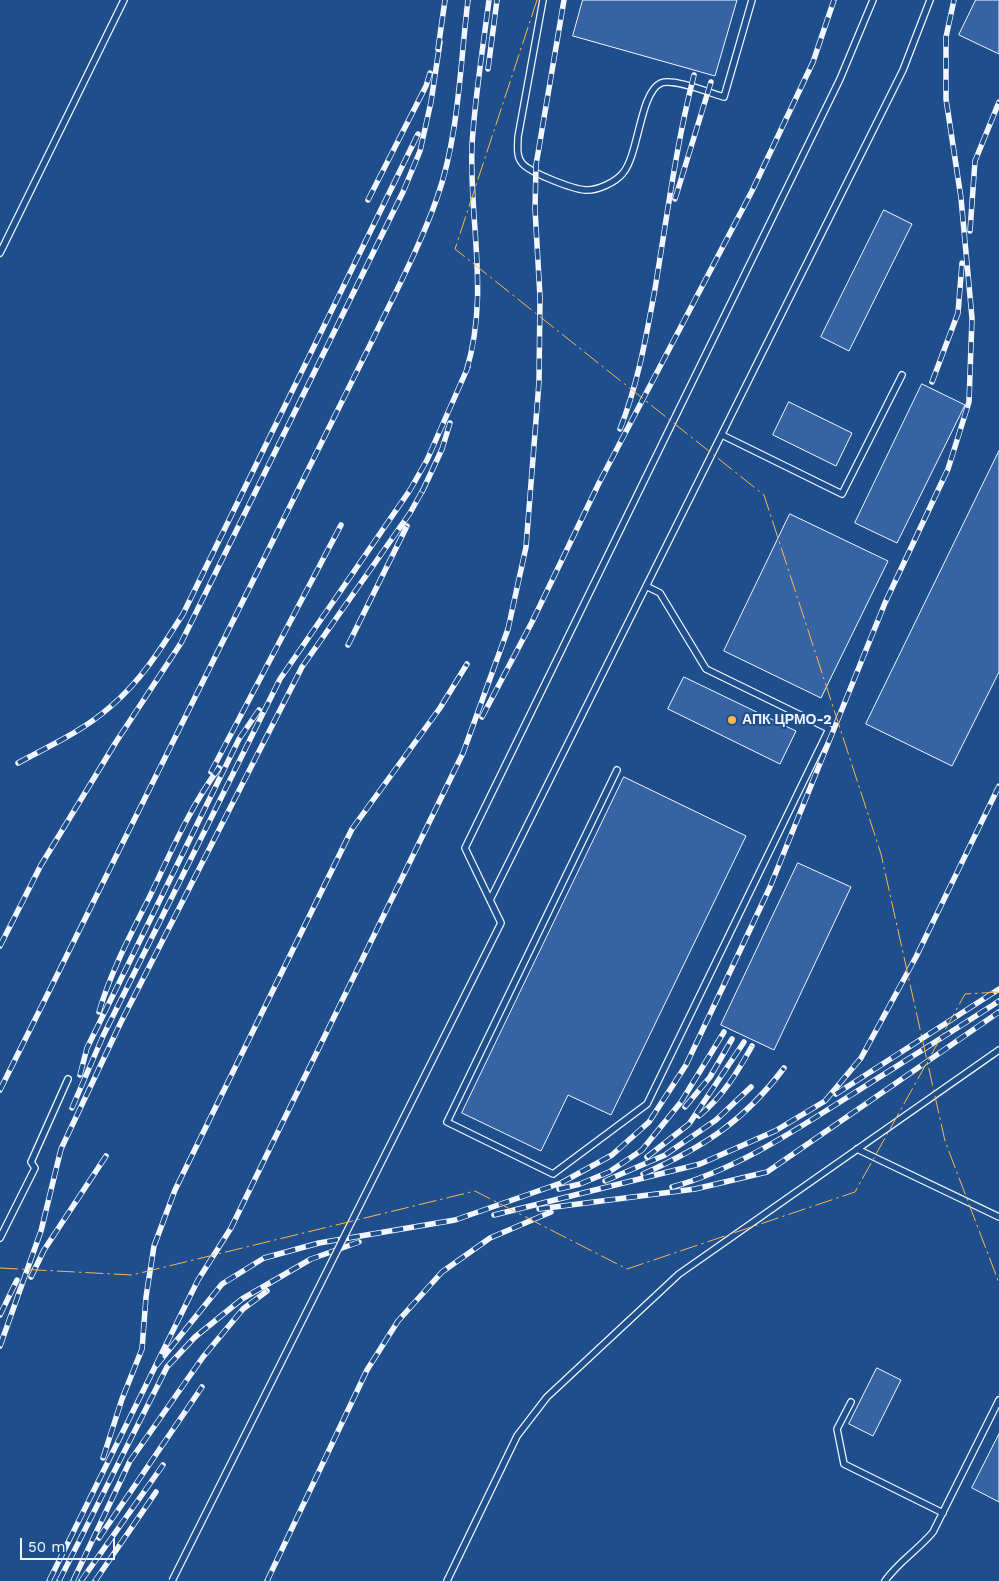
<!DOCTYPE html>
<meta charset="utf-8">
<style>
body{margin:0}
#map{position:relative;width:999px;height:1581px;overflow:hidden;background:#1f4e8c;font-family:"Work Sans",sans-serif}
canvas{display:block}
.scale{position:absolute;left:20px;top:1538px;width:95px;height:22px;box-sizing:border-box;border:2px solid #f2f6ff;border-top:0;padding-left:6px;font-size:15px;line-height:18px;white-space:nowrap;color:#f2f6ff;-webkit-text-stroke:4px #1f4e8c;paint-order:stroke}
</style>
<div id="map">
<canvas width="999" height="1581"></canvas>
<div class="scale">50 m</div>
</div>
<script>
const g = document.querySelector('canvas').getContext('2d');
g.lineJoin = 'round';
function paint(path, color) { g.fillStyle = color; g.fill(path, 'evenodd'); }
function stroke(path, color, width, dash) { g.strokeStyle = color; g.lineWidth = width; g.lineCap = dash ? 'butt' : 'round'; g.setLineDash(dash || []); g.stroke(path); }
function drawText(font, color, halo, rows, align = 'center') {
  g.font = font + ' "Work Sans",sans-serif'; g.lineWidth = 4; g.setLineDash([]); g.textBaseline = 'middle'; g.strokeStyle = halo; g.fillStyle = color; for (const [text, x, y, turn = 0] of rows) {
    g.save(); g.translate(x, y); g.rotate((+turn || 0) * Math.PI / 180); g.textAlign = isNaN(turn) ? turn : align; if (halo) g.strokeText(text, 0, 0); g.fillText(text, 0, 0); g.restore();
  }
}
const building = new Path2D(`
 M 583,0 L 737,0 L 715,76 L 573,36 Z
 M 976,0 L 999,0 L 999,54 L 959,35 Z
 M 884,210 L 912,224 L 849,351 L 821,337 Z
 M 922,384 L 965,405 L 897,543 L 855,523 Z
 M 789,402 L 852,433 L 836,466 L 773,435 Z
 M 999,451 L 999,672 L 952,766 L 866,724 Z
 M 790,514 L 888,561 L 821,698 L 724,651 Z
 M 684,677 L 796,731 L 780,764 L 668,709 Z
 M 624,777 L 746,836 L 611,1115 L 568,1095 L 541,1151 L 462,1113 Z
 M 798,863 L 851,887 L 774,1050 L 721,1025 Z
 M 877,1368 L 901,1380 L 873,1436 L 849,1424 Z
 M 999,1434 L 999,1502 L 972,1488 Z`);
paint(building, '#3563a3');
stroke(building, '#f2f6ff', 1);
const lane = new Path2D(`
 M 543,0 L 518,137 C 518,146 516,156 522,163 C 530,173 573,189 585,190 C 597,191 616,182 623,173 C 639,154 640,92 661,83 C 674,78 710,93 724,97 L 752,0
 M 0,253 L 124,0
 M 722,435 L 842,494 L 902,375
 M 617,770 L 447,1122 L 553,1174 L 647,1104 L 829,729 L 706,669 L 660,593 L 646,586
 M 490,900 L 903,70 L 930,0
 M 456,1013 L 501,923 L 465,848 L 840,79 L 873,0
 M 857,1149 L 999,1217
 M 0,1238 L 35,1168 L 31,1162 L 68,1079
 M 851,1402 L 837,1429 L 844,1464 L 943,1513
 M 447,1581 L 517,1436 L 547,1397 L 679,1274 L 999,1050
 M 885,1581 C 898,1562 918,1550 933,1532 L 999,1400`);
stroke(lane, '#f2f6ff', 8);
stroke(lane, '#1f4e8c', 5.5);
const rail = new Path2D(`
 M 438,49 L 445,0
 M 488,69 L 497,0
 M 675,199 L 711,82
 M 368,200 L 426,86 L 430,73
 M 970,231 L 975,161 L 999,102
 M 466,372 C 490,294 469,224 472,145 C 475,96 483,48 489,0
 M 932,382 L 958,313 L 962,263
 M 620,429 C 638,384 646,337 655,289 C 667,217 676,145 694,75
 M 422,492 L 442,449 L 450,423
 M 348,645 L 407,526
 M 482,717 L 532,622 L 599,483 L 752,191 L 813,62 L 834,0
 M 18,763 C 49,746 83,731 110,707 C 141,681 162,647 183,614 L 418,134
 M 211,772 L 341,525
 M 0,946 L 41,865 L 116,742 L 181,643 L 403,192 L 420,151 L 431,102 L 440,42
 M 99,1012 C 111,971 131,934 150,896 C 171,852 190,807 219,768
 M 80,1075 L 87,1048 L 239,739 L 259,710
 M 0,1090 L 374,337 C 396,291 420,246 437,198 C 459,136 460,65 468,0
 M 836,1094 L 999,989
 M 685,1107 L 710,1077 L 732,1039
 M 72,1108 L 103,1036 L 280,679 L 410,490 L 427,460 L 468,367
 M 699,1116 C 723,1096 737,1073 752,1046
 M 647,1157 L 689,1124 L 744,1042
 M 643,1174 C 704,1147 744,1121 784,1068
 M 605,1181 L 665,1155 L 716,1120 L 751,1087
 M 672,1187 C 737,1169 794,1131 851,1095 C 900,1064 950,1033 999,1001
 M 559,1189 L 580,1184 L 609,1172 L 642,1150 L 681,1102 L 724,1032
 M 539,1209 L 695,1189 L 767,1172 L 999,1012
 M 494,1215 L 700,1164 L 775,1131 L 825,1101 L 861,1058 L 916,957 L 999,786
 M 31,1277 L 44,1250 L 106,1156
 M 0,1315 L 17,1280
 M 0,1346 L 41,1231 L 61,1149 L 120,1024 L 302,667 L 410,513 L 425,486
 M 156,1366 L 222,1284 L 264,1258 L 319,1243 L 455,1220 L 561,1183 L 612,1155 L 649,1122 L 686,1065 L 770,887 L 885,603 L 948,469 L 969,402 L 972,318 L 961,198 L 946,99 L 946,37 L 954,0
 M 103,1458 L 122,1399 L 142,1349 L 146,1297 L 154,1246 L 175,1190 L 352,829 L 440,708 L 467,664
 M 99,1538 L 202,1387
 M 49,1581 L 198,1280 L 231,1228 L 463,753 L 508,629 L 526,547 L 539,382 L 540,297 L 535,209 L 536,165 L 564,0
 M 59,1581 L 167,1367 L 195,1337 L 242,1299 L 311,1259 L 359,1242
 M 73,1581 L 130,1461 L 203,1357 L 243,1309 L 267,1291
 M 81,1581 L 163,1465
 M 95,1581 L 156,1492
 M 267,1581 L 367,1370 L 398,1321 L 442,1272 L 490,1238 L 551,1212`);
stroke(rail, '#f2f6ff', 5.5);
stroke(rail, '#1f4e8c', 4, [11]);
const laneBridge = new Path2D(`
 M 172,1581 L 456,1013`);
stroke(laneBridge, '#f2f6ff', 8, []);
stroke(laneBridge, '#1f4e8c', 5.5);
stroke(new Path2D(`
 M 537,0 L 455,249 L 764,495 L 881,854 L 945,1141 L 999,1283
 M 0,1268 L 132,1275 L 475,1191 L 627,1269 L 855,1192 L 965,994 L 999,992`), '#ffb74d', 1, [18, 4, 2.5, 4]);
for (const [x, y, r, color] of [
 [732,720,5,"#ffb74d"]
]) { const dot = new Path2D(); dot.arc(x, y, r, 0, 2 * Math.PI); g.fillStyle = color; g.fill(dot); stroke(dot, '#1f4e8c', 2); }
drawText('bold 14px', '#f2f6ff', '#1f4e8c', [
 ["АПК ЦРМО-2",742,720]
], 'left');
</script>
